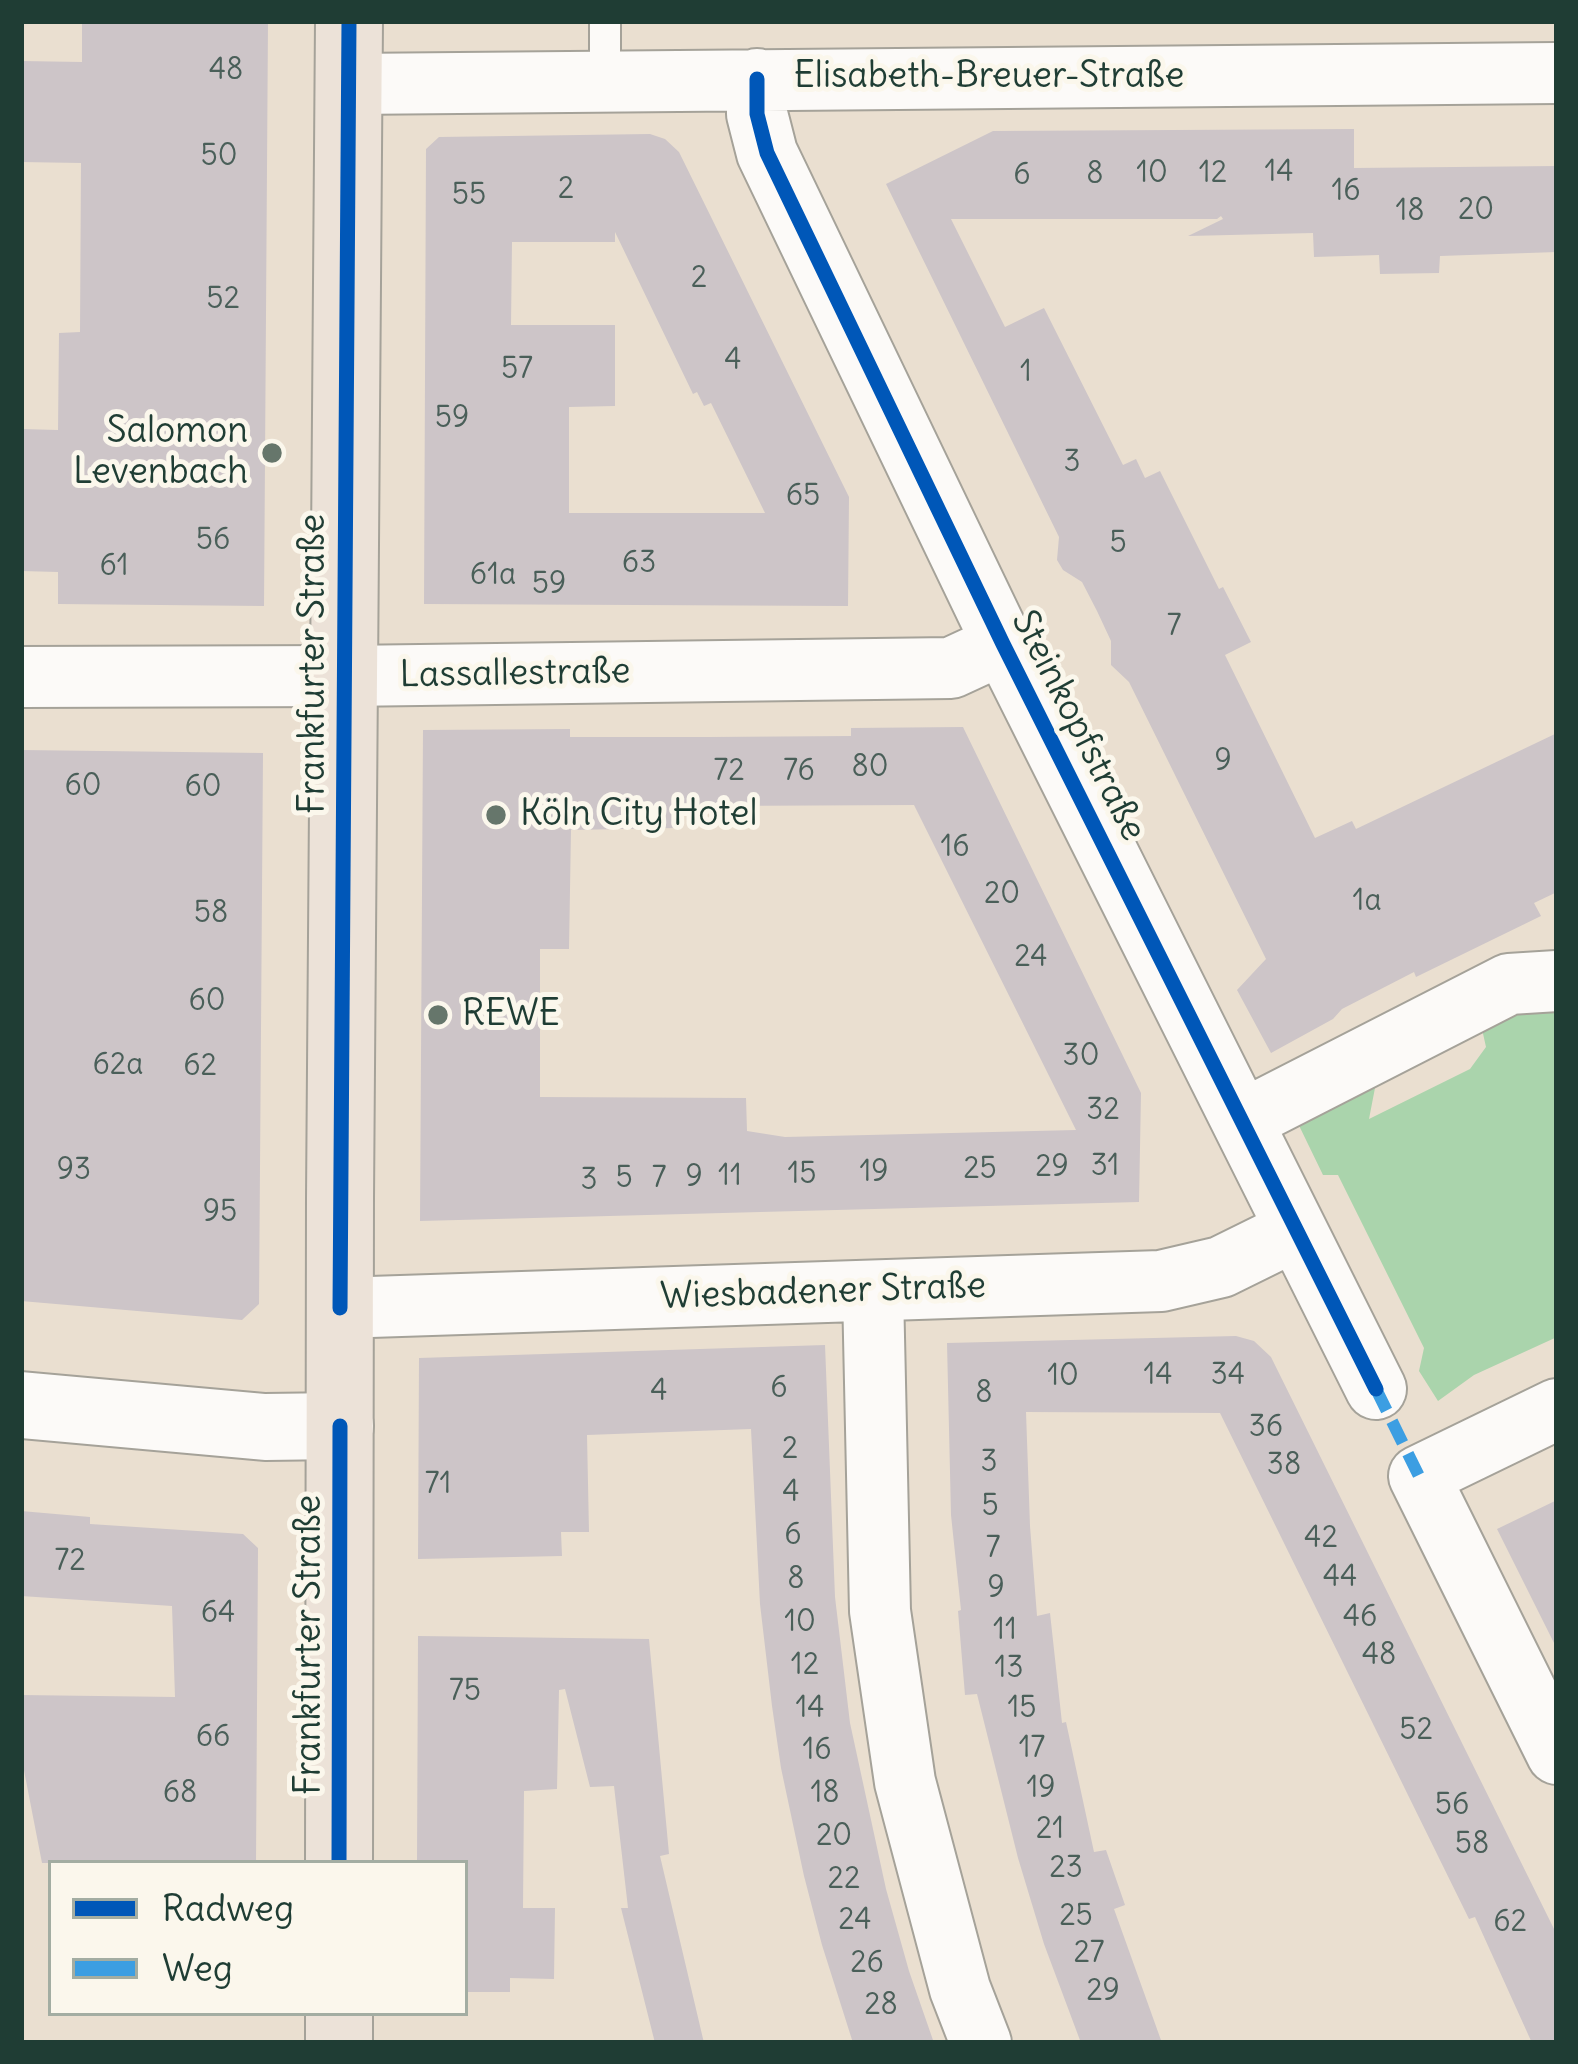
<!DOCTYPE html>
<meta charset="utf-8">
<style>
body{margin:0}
#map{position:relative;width:1578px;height:2064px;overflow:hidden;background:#eadfd0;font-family:Delius,sans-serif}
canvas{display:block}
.frame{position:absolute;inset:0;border:24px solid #1f3d34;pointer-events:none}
.legend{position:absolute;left:48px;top:1860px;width:420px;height:156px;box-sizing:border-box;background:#fbf7ec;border:3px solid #a3ada2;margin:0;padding:15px 21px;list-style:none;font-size:36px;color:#1f3d34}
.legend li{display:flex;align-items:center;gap:24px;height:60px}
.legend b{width:60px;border:3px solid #a3ada2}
</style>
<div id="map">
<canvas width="1578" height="2064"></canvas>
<div class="frame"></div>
<ul class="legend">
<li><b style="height:15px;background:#0057b8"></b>Radweg</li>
<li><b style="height:15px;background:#3c9ee2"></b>Weg</li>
</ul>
</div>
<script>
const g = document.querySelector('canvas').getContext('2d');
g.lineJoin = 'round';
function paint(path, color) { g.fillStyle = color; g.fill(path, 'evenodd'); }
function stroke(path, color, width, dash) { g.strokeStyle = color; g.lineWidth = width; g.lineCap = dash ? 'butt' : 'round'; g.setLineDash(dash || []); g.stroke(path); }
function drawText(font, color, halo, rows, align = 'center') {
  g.font = font + ' Delius,sans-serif'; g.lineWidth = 10; g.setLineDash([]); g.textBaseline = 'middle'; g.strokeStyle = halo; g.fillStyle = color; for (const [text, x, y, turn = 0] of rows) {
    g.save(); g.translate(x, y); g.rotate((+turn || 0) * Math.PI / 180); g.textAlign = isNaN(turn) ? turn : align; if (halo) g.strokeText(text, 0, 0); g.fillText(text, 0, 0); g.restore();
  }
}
paint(new Path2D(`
 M 1557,1008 L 1557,1337 L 1474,1375 L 1438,1401 L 1419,1371 L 1424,1348 L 1338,1175 L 1323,1175 L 1291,1109 L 1380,1062 L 1369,1119 L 1470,1069 L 1486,1047 L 1478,1011 Z`), '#aad4ac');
paint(new Path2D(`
 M 82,21 L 268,21 L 264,606 L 58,604 L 58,572 L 21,571 L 21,429 L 58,430 L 59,333 L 80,332 L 81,163 L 21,162 L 21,61 L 82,62 Z
 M 1354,129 L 1354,168 L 1557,166 L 1557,252 L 1440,256 L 1439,273 L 1380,274 L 1379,255 L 1314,257 L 1313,233 L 1188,236 L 1223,219 L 1221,216 L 1217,219 L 951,219 L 1005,327 L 1044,308 L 1123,465 L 1136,459 L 1145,478 L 1160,471 L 1219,589 L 1223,587 L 1251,642 L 1225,655 L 1315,838 L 1352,821 L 1356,829 L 1557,733 L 1557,892 L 1534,903 L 1541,916 L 1416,977 L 1414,972 L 1342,1009 L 1333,1019 L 1271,1053 L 1237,990 L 1266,959 L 1129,682 L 1111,665 L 1111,641 L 1097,611 L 1082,582 L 1063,570 L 1057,560 L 1059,537 L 886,184 L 993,131 Z
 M 650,134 L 665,139 L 679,152 L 849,497 L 848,606 L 424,604 L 426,149 L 439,137 ZM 615,232 L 693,394 L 697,392 L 704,406 L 711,403 L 765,513 L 569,513 L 569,407 L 615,406 L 615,325 L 511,325 L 512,242 L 615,242 Z
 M 963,727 L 1141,1093 L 1139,1202 L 420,1221 L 423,730 L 570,729 L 570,737 L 710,737 L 851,736 L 851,728 ZM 914,805 L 1076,1130 L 785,1137 L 747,1131 L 746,1098 L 540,1097 L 540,949 L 569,949 L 571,830 L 676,828 L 676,811 L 711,810 L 712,806 Z
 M 21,750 L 263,753 L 259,1304 L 242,1320 L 21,1301 Z
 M 1236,1336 L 1254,1341 L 1271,1357 L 1557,1935 L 1557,2043 L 1532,2043 L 1475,1917 L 1469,1919 L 1220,1413 L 1026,1412 L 1030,1526 L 1037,1616 L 1050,1613 L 1062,1723 L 1066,1722 L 1094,1852 L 1106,1850 L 1125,1905 L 1114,1909 L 1162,2043 L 1081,2043 L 1044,1944 L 1018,1858 L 977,1694 L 965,1695 L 958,1611 L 961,1610 L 951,1515 L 947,1343 Z
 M 825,1345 L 835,1597 L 850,1723 L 886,1889 L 909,1971 L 934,2043 L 853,2043 L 822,1945 L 804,1876 L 781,1768 L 772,1706 L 760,1604 L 751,1429 L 587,1435 L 589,1532 L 561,1532 L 562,1556 L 418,1559 L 419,1358 Z
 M 1557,1500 L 1557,1649 L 1497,1529 Z
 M 21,1511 L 90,1517 L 90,1524 L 243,1534 L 258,1548 L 256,1863 L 42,1863 L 21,1755 L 21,1695 L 175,1697 L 172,1606 L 21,1596 Z
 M 418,1636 L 649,1639 L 669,1854 L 660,1856 L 704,2043 L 655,2043 L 621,1908 L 628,1908 L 614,1786 L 590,1787 L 565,1689 L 559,1690 L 557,1789 L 524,1791 L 523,1908 L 555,1908 L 554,1979 L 510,1978 L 510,1992 L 465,1992 L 465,1863 L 417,1863 Z`), '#cdc5c8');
const service = new Path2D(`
 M 605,21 L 605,81`);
const minor = new Path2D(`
 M 757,79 L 757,114 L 767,153 L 1003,644 L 1376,1389
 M 349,84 L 1557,73
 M 21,677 L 344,676 L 951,668 L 1003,644
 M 1243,1120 L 1509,984 L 1557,981
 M 873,1291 L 880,1611 L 905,1782 L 960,1989 L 981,2043
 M 340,1308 L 1161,1281 L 1221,1267 L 1296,1230
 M 1557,1409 L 1419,1476 L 1557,1754`);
const tertiary = new Path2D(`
 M 21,1405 L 265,1427 L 340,1426`);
const primary = new Path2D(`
 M 339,1863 L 340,1197 L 349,21
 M 339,2043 L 339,2013`);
stroke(service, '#a5a299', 34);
stroke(minor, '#a5a299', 64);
stroke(tertiary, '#a5a299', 70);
stroke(primary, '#a5a299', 70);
stroke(service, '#fcfaf8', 30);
stroke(minor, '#fcfaf8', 60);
stroke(tertiary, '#fcfaf8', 66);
stroke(primary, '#ece2d8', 66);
stroke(new Path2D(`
 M 1376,1389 L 1419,1476`), '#3c9ee2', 12, [24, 12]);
stroke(new Path2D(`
 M 757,79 L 757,114 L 767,153 L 1003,644 L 1376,1389
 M 340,1308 L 349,21
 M 339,1863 L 340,1426`), '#0057b8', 15);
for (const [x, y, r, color] of [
 [272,453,12,"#66766b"],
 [496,815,12,"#66766b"],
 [438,1015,12,"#66766b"]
]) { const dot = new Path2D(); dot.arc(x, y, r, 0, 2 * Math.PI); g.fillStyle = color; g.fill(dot); stroke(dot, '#fbf7ec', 4.5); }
drawText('30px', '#4a5f59', null, [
 ["48",226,70],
 ["50",219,156],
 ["14",1279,172],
 ["10",1152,173],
 ["12",1213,173],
 ["8",1095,174],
 ["6",1022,175],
 ["2",566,189],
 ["16",1346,191],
 ["55",469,195],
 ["20",1476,210],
 ["18",1410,211],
 ["2",699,278],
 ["52",223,299],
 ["4",733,360],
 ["57",517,369],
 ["1",1026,372],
 ["59",452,418],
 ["3",1072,462],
 ["65",803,496],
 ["56",213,540],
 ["5",1118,543],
 ["63",639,563],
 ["61",114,566],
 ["61a",493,575],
 ["59",549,584],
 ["7",1174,626],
 ["9",1223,761],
 ["80",870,767],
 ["72",729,771],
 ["76",799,771],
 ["60",83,786],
 ["60",203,787],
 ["16",955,847],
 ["20",1002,894],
 ["1a",1367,901],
 ["58",211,913],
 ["24",1031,957],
 ["60",207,1001],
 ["30",1081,1056],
 ["62a",118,1065],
 ["62",200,1066],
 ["32",1103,1110],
 ["31",1105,1166],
 ["29",1052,1167],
 ["25",980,1169],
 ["93",74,1170],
 ["19",874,1172],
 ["15",802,1174],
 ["11",730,1176],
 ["9",694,1177],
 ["5",624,1178],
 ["7",659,1178],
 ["3",589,1180],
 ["95",220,1212],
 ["14",1158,1375],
 ["34",1228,1375],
 ["10",1063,1376],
 ["6",779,1388],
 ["4",659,1391],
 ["8",984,1393],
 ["36",1266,1427],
 ["2",790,1449],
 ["3",989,1462],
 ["38",1284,1465],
 ["71",438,1484],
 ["4",791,1492],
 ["5",990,1506],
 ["6",793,1535],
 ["42",1321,1538],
 ["7",993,1548],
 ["72",70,1561],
 ["44",1340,1577],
 ["8",796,1579],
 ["9",996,1588],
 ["64",218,1613],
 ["46",1360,1617],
 ["10",800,1622],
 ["11",1005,1630],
 ["48",1379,1655],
 ["12",805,1665],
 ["13",1009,1668],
 ["75",465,1691],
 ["14",810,1708],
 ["15",1022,1708],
 ["52",1416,1730],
 ["66",213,1737],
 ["17",1032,1748],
 ["16",817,1750],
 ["19",1041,1788],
 ["68",180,1793],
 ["18",825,1793],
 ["56",1452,1805],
 ["21",1050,1829],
 ["20",834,1836],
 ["58",1472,1844],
 ["23",1066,1868],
 ["22",844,1879],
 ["25",1076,1916],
 ["24",855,1920],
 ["62",1510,1922],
 ["27",1089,1953],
 ["26",867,1963],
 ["29",1103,1991],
 ["28",881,2005]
]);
drawText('36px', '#1f3d34', '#fbf7ec', [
 ["Elisabeth-Breuer-Straße",989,77],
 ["Frankfurter Straße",314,664,-90],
 ["Lassallestraße",515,674,-1],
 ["Steinkopfstraße",1078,726,63],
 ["Wiesbadener Straße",823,1292,-2],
 ["Frankfurter Straße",310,1645,-90]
]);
drawText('36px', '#1f3d34', '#fbf7ec', [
 ["Salomon",248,432,"right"],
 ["Levenbach",248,473,"right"],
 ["Köln City Hotel",520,815],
 ["REWE",462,1015]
], 'left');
</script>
